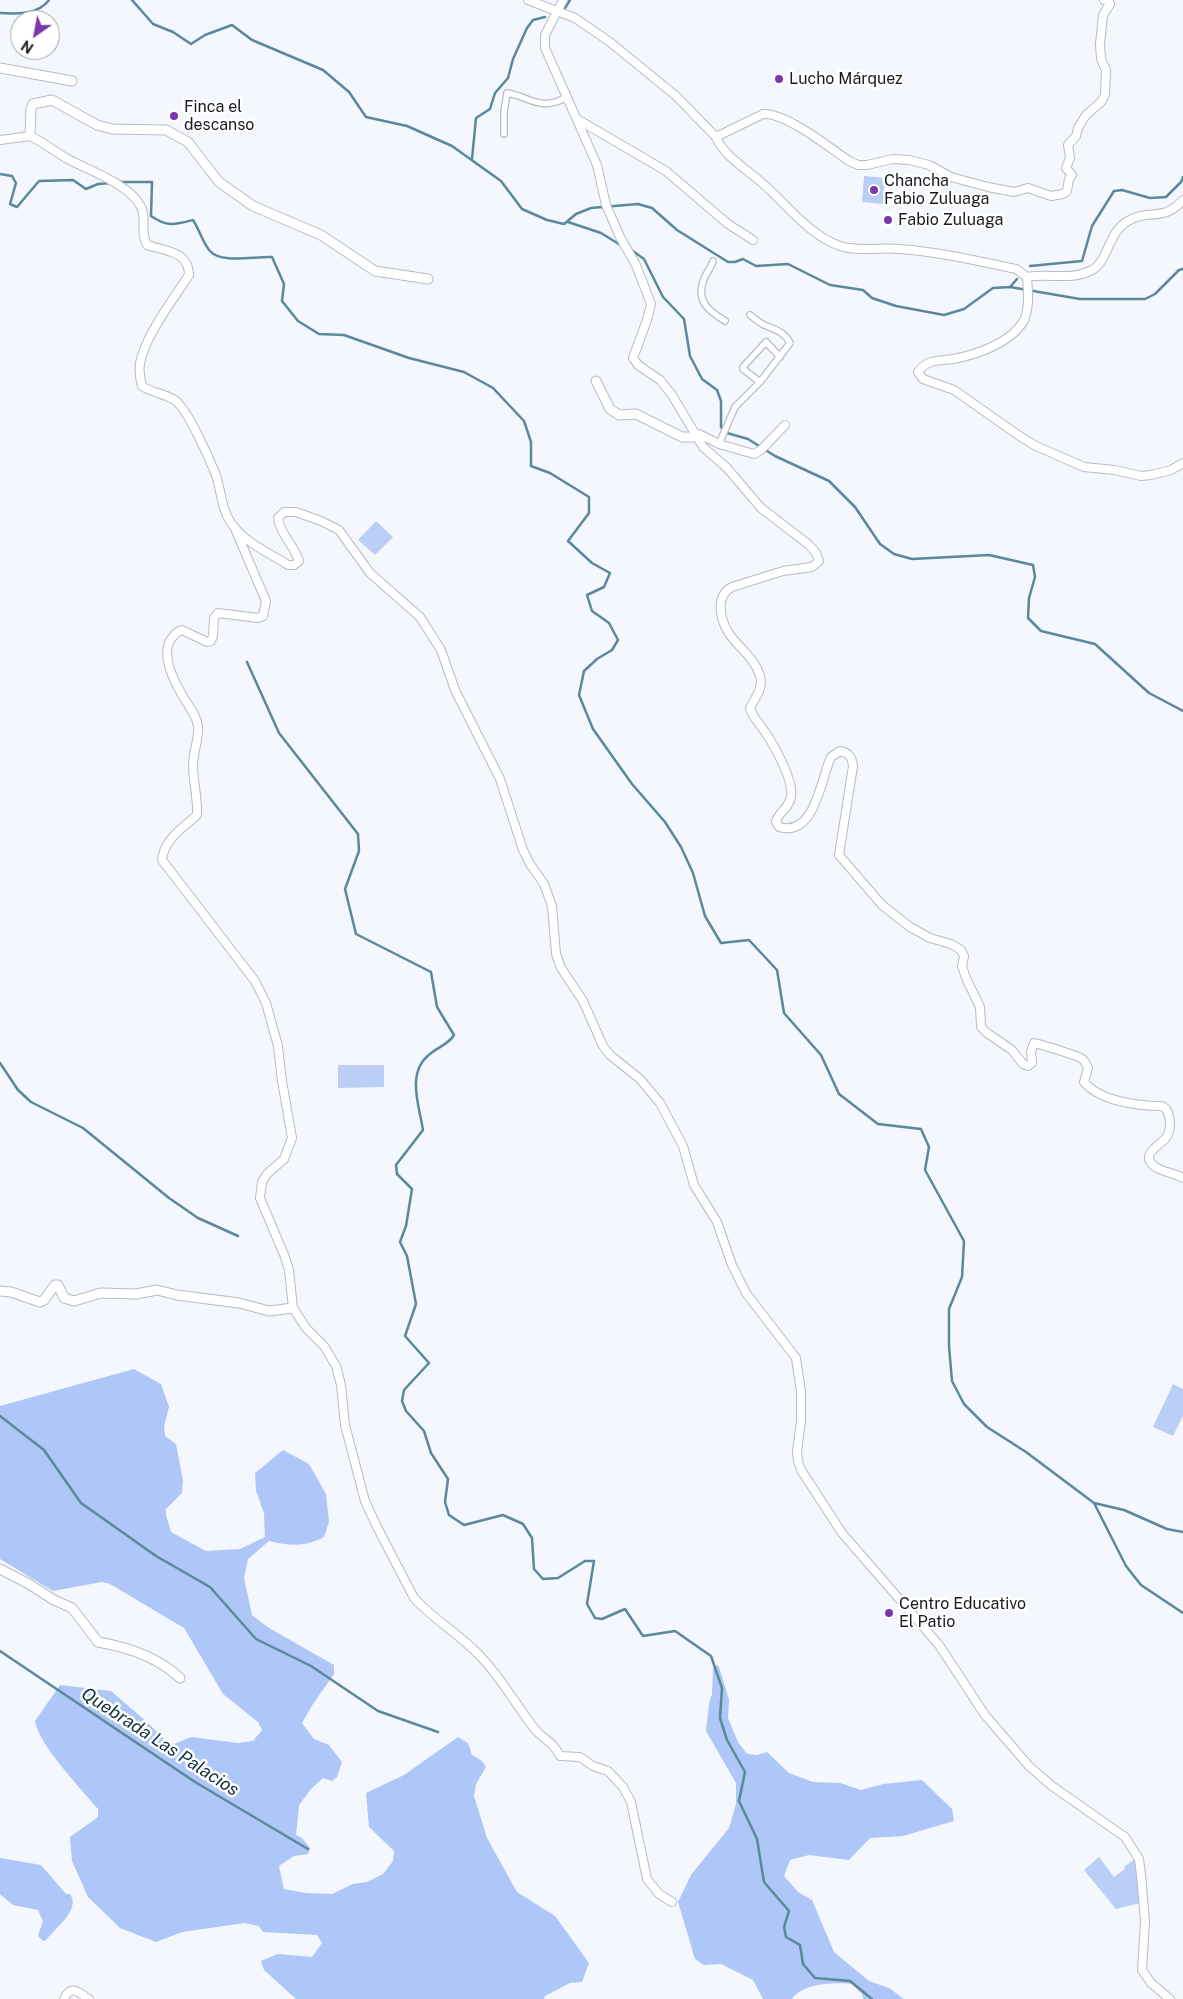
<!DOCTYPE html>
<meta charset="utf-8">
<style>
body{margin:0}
#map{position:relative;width:1183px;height:1999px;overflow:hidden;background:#f4f7fe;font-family:"Public Sans",sans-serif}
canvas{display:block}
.north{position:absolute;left:10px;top:10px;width:50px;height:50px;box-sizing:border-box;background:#fff;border:1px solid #a3a3a5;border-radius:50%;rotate:213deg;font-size:14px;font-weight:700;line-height:20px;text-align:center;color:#191a1e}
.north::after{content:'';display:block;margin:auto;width:18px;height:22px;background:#7b38ac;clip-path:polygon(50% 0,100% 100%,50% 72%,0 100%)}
</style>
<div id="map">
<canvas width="1183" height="1999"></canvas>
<div class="north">N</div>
</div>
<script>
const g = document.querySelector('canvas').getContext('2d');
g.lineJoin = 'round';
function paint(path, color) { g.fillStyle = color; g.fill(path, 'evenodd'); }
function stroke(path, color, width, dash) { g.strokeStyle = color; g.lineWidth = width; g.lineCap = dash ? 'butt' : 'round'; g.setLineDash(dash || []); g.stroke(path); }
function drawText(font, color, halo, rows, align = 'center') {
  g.font = font + ' "Public Sans",sans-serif'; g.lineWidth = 5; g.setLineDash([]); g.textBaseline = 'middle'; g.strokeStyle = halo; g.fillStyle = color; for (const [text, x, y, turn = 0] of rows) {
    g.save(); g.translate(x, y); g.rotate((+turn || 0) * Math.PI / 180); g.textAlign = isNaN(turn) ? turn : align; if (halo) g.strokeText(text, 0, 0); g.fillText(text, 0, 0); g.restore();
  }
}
paint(new Path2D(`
 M 864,176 L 885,178 L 883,204 L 862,202 Z
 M 376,521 L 393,537 L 375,555 L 358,540 Z
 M 338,1065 L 384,1065 L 384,1087 L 338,1088 Z
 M 1173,1384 L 1183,1389 L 1183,1416 L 1173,1436 L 1153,1427 Z
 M 1099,1857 L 1114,1877 L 1125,1869 L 1124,1867 L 1135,1859 L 1140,1903 L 1116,1909 L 1084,1870 Z`), '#bbcef6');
paint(new Path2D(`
 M 134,1369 L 161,1384 L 169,1407 L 164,1426 L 165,1436 L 176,1444 L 183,1480 L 182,1493 L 166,1509 L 166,1515 L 171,1532 L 206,1551 L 240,1549 L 265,1537 L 264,1513 L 256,1491 L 255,1473 L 283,1450 L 309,1464 L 326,1494 L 329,1522 L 324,1537 C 305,1547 290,1546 269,1541 L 248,1559 L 244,1578 L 252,1615 L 269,1628 L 334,1665 L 334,1674 L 313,1704 L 302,1723 L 314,1739 L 329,1745 L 342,1762 L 337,1777 L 332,1781 L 323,1778 L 311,1789 L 299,1805 L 296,1835 L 302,1838 L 310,1848 L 308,1854 L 294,1856 L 279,1866 L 284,1889 L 306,1893 L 332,1894 L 353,1884 L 367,1882 L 383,1874 L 393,1861 L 394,1851 L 369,1827 L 366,1793 L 404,1775 L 458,1737 L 468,1743 L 472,1755 L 482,1761 L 486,1767 L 476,1784 L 474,1796 L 487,1838 L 517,1892 L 555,1916 L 589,1963 L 582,1982 L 570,1983 L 545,1996 L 544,1999 L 296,1999 L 264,1970 L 261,1961 L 278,1954 L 312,1957 L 322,1943 L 317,1935 L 263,1932 L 259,1926 L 245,1923 L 182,1932 L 156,1942 L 120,1928 L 88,1897 L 72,1861 L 70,1837 L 98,1817 L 98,1809 C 82,1790 38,1744 35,1721 L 60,1685 L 111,1691 L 147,1722 L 167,1742 L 174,1744 L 191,1737 L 238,1743 L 253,1741 L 262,1730 L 258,1722 L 223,1694 L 184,1628 L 110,1584 L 102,1582 L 53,1591 L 0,1559 L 0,1406 Z
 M 717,1665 L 719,1667 L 729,1700 L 728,1718 L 738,1742 L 747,1754 L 757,1755 L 767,1752 L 789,1773 L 813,1782 L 840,1783 L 861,1790 L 883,1784 L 922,1780 L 952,1809 L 954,1821 L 903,1836 L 870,1838 L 849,1860 L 809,1855 L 790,1860 L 784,1876 L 798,1892 L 812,1900 L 834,1952 L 869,1981 L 889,1988 L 904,1999 L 863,1999 L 862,1994 L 852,1984 C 834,1982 803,1983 792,1999 L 763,1999 L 753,1980 L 721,1964 L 704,1965 L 695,1959 L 678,1902 L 691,1875 L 729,1828 L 736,1804 L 736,1783 L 706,1731 L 709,1704 L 712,1694 L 713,1668 Z
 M 0,1858 L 41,1865 L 66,1894 L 70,1894 C 81,1910 55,1928 46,1940 L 43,1941 L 38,1936 L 43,1921 L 38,1910 L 13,1905 L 0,1894 Z`), '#aec6f8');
stroke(new Path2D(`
 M 132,0 L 153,24 L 173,32 L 191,44 L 205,35 L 232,25 L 252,40 L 323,70 L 349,92 L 366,117 L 407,126 L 452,146 L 501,181 L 522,209 L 547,220 L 564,224 L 576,214 L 591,208 L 638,204 L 652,208 L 677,230 L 728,262 L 735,262 L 743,259 L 756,266 L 788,264 L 830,285 L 863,290 L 872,298 L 896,306 L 944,315 L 964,309 L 993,288 L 1010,287 L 1080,299 L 1145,299 L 1155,294 L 1179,270 L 1183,269
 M 565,8 L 570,0
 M 0,13 C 17,14 38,15 49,0
 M 472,159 L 476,118 L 490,109 L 495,93 L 508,78 L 513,59 L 527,28 L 533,20 L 545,17
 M 0,174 L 12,176 L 16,183 L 10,204 L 17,207 L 39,181 L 73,180 L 86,189 L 98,184 L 111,183
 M 119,182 L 152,182 L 151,216 C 167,227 174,225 193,220 C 199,229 203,243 210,251 C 221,264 255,256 272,257 L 284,284 L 282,301 L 298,321 L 319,334 L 344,335 L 409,358 L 464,372 L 493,388 L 524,421 L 531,442 L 531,466 L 550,473 L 589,497 L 589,513 L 568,541 L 592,563 L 610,573 L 604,587 L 587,595 L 592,611 L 609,623 L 618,640 L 612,650 L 597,659 L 584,671 L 579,695 L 593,729 L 632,784 L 665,822 L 681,847 L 693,873 L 705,916 L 721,943 L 749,940 L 777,970 L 784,1013 L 821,1055 L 839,1094 L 878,1124 L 921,1129 L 929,1147 L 925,1170 L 964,1241 L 962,1277 L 949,1309 L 949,1346 L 952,1381 L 964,1404 L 987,1427 L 1026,1452 L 1094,1503 L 1126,1566 L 1141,1585 L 1183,1613
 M 568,222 L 601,233 L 622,246
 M 630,249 L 644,259 L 663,297 L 684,319 L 690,356 L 702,379 L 717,390 L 721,401 L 721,427 L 727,433 L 748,439 L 775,456 L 829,481 L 855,507 L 880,544 L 894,554 L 912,559 L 989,555 L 1033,565 L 1035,577 L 1029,598 L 1028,618 L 1041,631 L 1095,644 L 1149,693 L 1183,711
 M 1030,266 L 1082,261 L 1092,226 L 1114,191 L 1122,190 L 1150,198 L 1166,197 L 1181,182 L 1183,177
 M 1010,287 L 1017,279
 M 247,662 L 279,733 L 358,834 L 359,851 L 345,889 L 356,934 L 431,972 L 437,1007 L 454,1035 C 448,1045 439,1046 430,1054 C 406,1072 419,1105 423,1130 L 396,1165 L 397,1174 L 412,1189 L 406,1226 L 400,1242 L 407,1256 L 416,1304 L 405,1336 L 429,1363 L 404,1390 L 402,1401 L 406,1411 L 424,1431 L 431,1453 L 448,1479 L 445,1502 L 449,1515 L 464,1525 L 503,1515 L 523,1524 L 532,1538 L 534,1569 L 543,1579 L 558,1578 L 585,1561 L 594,1561 L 587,1604 L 595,1618 L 602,1619 L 625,1609 L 643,1636 L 675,1631 L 711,1656 L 722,1688 L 720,1718 L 727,1740 L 745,1772 L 739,1801 L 757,1839 L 764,1882 L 789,1911 L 784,1927 L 786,1937 L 800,1945 L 803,1964 L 815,1978 L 850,1981 L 872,1999
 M 0,1063 L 18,1090 L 31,1102 L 83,1128 L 169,1198 L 198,1218 L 238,1236
 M 0,1416 L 44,1450 L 81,1503 L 156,1556 L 210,1587 L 256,1639 L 311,1666 L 378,1711 L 438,1732
 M 1094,1503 L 1124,1510 L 1167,1529 L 1183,1532
 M 0,1651 L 195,1782 L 308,1849`), '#59899a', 2.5);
const pedestrian = new Path2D(`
 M 504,134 L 504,112 L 507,93 C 531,97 540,112 567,97
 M 713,261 C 711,268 706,273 704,279 C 695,301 709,311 725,321
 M 760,382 L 743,369 L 743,367 L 766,342 L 780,357
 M 719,444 L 735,407 L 760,382 L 790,343 C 785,332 774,329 764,325 C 759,322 754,318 750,315`);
const minor = new Path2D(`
 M 528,0 L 575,18 L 610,42 L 676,96 L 716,137 C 723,155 746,169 761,182 C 786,203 808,235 840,246 C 858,252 882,247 900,249 C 939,252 978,261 1016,269 L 1027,277 C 1048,273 1072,281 1092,270 C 1108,262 1108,232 1128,221 C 1150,208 1162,223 1183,200
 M 563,0 L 545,35 L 545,48 L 597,165 L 606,205 L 620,237 L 636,265 L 651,304 L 647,320 L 633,358 L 638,365 L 660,380 L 672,395 L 703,447 L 727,468 L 761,508 L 808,544 L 816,553 L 819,561 L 812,567 L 783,571 L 732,587 C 715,596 720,618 728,632 C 738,648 754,656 760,676 C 764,689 754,698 750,709 C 754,719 760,724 765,732 C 774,745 794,781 791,796 C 790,808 778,812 776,822 L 779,827 C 815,838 821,778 831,757 L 840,751 C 849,753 852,757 853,766 L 839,855 L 882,905 L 910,927 L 930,938 L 951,944 L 961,950 L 964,956 L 962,966 L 966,978 L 980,1007 L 981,1027 L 987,1033 L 1012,1050 L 1023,1064 L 1028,1066 L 1032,1063 L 1031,1052 L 1034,1043 C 1037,1043 1078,1056 1081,1058 C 1085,1060 1086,1064 1088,1068 L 1084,1082 C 1100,1101 1137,1106 1162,1106 L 1166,1109 C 1171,1117 1172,1131 1165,1139 C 1159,1146 1140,1154 1154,1166 C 1161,1172 1175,1173 1183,1178
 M 577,119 L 666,171 L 728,224 L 753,240
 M 716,137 L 763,114 C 785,112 830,148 849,161 L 858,165 L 867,165 L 893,159 L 909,160 L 929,165 L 951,177 L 988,187 L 1014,192 L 1028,188 L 1051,196 L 1063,194 L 1067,191 L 1069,179 L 1072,175 L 1066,168 L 1070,158 L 1068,145 L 1076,136 L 1078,128 L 1086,115 L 1101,102 L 1105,95 L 1106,70 L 1101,59 L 1100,44 L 1103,15 L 1110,4 L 1109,1 L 1104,0
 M 0,140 L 30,136 C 43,142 54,151 66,158 C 88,170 127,183 140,205 C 148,218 139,230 147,245 C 165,251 189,251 189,275 C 173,300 146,334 140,363 C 139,371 140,379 142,386 C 152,393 167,394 176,401 C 189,412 209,458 216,475 C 222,494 221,512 235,528 C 249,545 270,553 288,565 L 294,565 L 299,561 C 294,545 280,534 278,518 L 284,512 L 296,512 L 321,521 L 339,530 L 370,573 L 420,617 L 441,650 L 455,690 L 500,779 L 523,850 L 530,864 L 544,884 L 552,906 L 556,954 L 561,968 L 583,1001 L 603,1046 L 610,1055 L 640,1079 L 660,1103 L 683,1146 L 694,1185 L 717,1222 L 732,1265 L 746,1293 L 796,1358 L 801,1392 L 801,1421 L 797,1451 L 798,1461 L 801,1470 L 842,1533 L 939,1645 L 985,1715 L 1029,1766 L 1052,1786 L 1125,1837 L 1139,1859 L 1141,1875 L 1145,1921 L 1142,1970 L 1151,1983 L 1170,1999
 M 1027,277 C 1028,291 1030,309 1023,322 C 1010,343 976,355 953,359 C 939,361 927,359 918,372 L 923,379 L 954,390 L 1021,437 L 1036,446 L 1084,467 L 1115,470 L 1141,476 L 1151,475 L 1171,470 L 1183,463
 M 696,437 L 699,434 L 719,444 L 754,454 L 761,450 L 785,425
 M 236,531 L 266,601 L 263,616 L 258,618 L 218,613 L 214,618 L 213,636 L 211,641 L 207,642 L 182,630 C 177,631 174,635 171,639 C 161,654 173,679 181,693 C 187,705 197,714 198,727 C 199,740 193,752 193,765 C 193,782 198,798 197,815 C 183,828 164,839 162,860 L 255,981 L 266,1003 L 278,1046 L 282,1081 L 292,1138 L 284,1159 L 267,1174 L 262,1182 L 260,1198 L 285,1257 L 289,1270 L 293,1308 L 306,1328 L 324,1346 L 336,1366 L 341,1385 L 345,1425 L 365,1501 L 376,1525 L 414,1598 C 434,1620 461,1635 481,1657 C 502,1679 516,1705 534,1728 C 544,1741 552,1740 560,1756 L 580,1757 L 593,1766 L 608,1771 L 623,1787 L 631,1802 L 647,1879 L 659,1894 L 672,1902
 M 64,1999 C 71,1984 78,1992 89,1999`);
const tertiary = new Path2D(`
 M 0,68 L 72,81
 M 30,136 L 31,109 L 33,104 L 52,100 L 97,125 L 112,129 L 166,130 L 188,142 L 219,182 L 253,206 L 321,235 L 375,271 L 428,279
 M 596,381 L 610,409 L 619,415 L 636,414 L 682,437 L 696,437
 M 0,1291 L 11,1292 L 40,1302 L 44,1300 L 55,1285 L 58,1285 L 64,1298 L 74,1301 L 101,1293 L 136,1294 L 157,1290 L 177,1295 L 239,1303 L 269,1311 L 293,1308
 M 0,1569 L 29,1584 L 54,1600 L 72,1608 L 98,1642 C 127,1647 159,1658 180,1678`);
stroke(pedestrian, '#b6bbc5', 8);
stroke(minor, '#b6bbc5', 10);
stroke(tertiary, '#b6bbc5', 11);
stroke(pedestrian, '#fff', 5.5);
stroke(minor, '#fff', 8);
stroke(tertiary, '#fff', 9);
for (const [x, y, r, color] of [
 [779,79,5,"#7b38ac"],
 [174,116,5,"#7b38ac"],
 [874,190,5,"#7b38ac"],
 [888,220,5,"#7b38ac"],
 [889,1613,5,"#7b38ac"]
]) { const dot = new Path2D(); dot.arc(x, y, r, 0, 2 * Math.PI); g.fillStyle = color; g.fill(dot); stroke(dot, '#fff', 2); }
drawText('16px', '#191a1e', '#fff', [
 ["Lucho Márquez",789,79],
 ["Finca el",184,107],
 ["descanso",184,125],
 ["Chancha",884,181],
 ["Fabio Zuluaga",884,199],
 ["Fabio Zuluaga",898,220],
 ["Centro Educativo",899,1604],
 ["El Patio",899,1622]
], 'left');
drawText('italic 18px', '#10313b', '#fff', [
 ["Quebrada Las Palacios",160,1742,33]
]);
</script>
